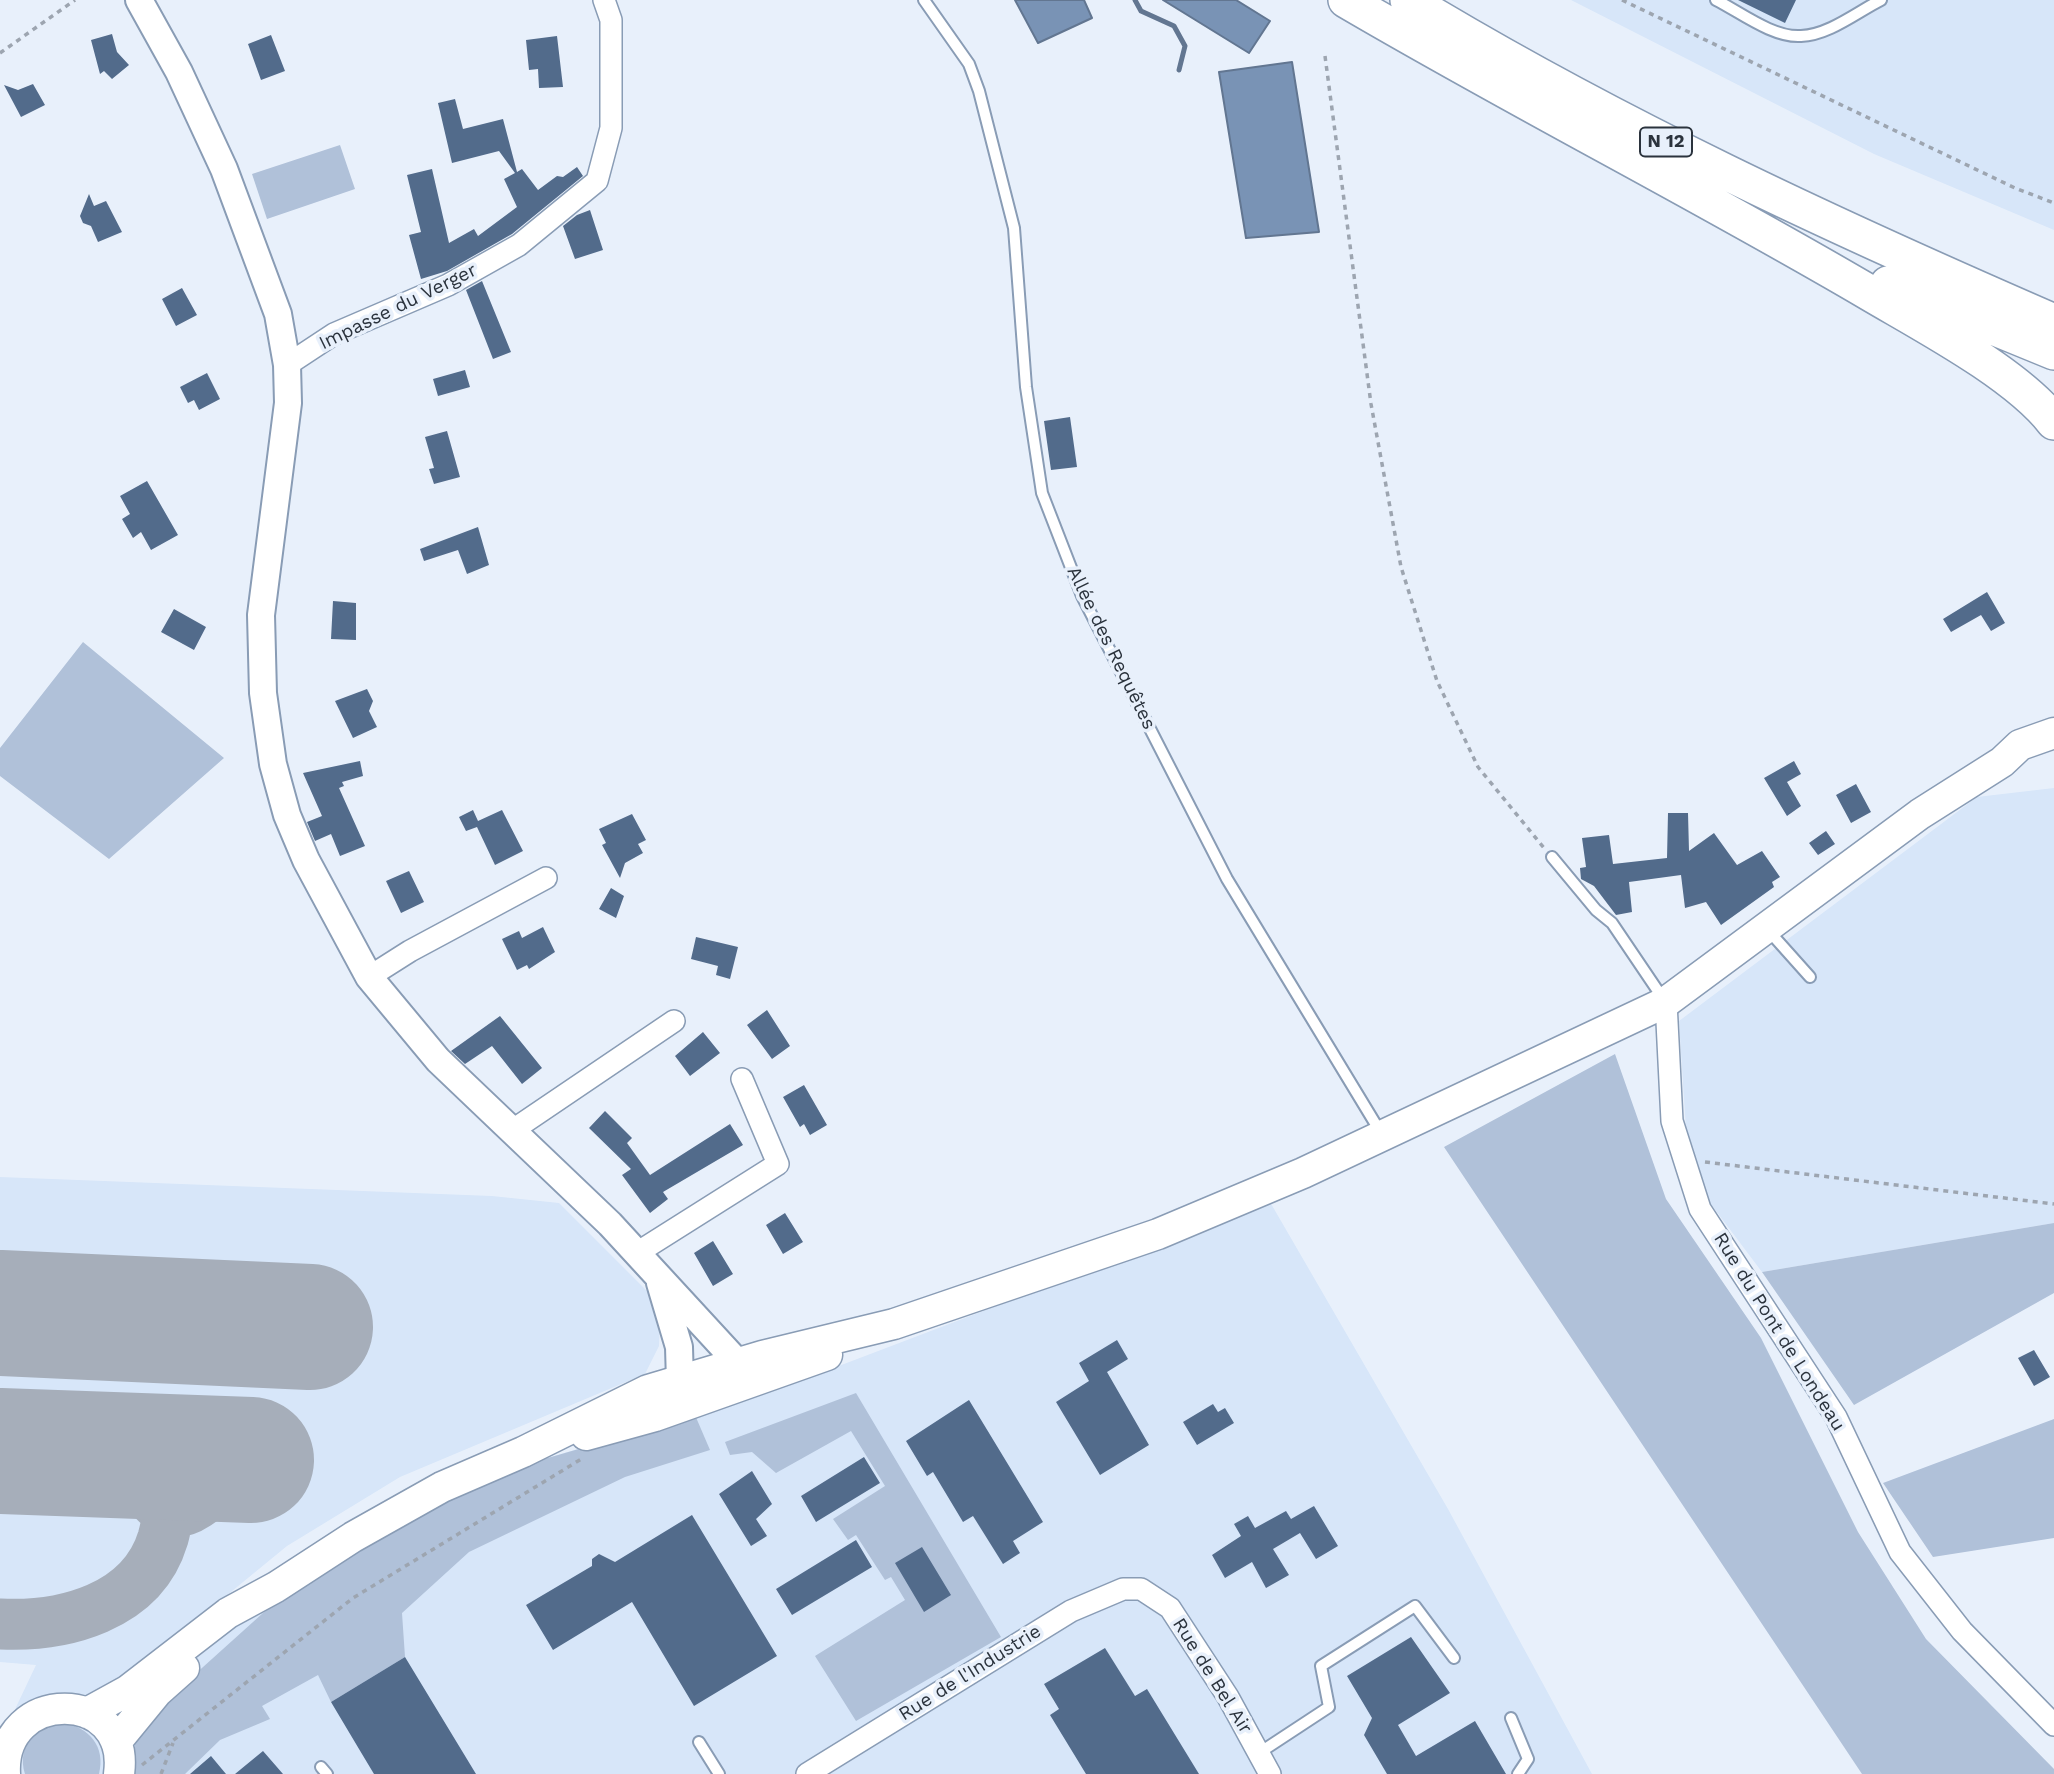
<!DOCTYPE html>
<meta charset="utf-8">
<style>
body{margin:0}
canvas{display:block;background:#e8f0fb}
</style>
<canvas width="2054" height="1774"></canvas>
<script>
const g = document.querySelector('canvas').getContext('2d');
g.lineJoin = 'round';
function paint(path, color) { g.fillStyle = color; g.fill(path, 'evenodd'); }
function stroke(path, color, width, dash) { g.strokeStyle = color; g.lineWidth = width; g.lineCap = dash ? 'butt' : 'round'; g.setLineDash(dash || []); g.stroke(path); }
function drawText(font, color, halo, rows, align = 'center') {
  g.font = font + ' "Work Sans",sans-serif'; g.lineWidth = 7; g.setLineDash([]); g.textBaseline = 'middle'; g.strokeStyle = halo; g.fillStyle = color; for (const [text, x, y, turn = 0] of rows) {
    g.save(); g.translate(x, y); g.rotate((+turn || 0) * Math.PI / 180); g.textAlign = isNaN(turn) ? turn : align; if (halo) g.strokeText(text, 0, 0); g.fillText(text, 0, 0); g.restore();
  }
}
paint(new Path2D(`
 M 1571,0 L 2054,0 L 2054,230 L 1874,154 Z
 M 2054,788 L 2054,1223 L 1762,1272 L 1710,1203 L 1686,1129 L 1679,1021 L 1977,797 Z
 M 0,1177 L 492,1196 L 559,1203 L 649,1293 L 660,1320 L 659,1346 L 645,1374 L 400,1477 L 287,1546 L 154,1655 L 517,1467 L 773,1391 L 1270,1202 L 1448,1509 L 1592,1774 L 0,1774 L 0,1741 L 36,1665 L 0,1662 Z`), '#d7e6f9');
paint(new Path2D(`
 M 340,145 L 355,189 L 267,219 L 252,174 Z
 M 83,642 L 224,758 L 109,859 L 0,776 L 0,748 Z
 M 1615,1054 L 1666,1199 L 1761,1338 L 1858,1532 L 1926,1639 L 2054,1769 L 2054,1774 L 1862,1774 L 1444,1147 Z
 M 2054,1223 L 2054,1293 L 1854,1405 L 1762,1272 Z
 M 856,1393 L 1001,1637 L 856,1721 L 815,1656 L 905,1600 L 891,1577 L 885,1580 L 856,1535 L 848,1540 L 833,1519 L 885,1486 L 851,1431 L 776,1473 L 752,1452 L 730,1455 L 725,1442 Z
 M 695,1415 L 710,1450 L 625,1477 L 469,1552 L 402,1613 L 405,1657 L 331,1702 L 318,1675 L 262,1706 L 270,1719 L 220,1740 L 185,1774 L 135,1774 L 135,1736 L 152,1713 L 263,1613 L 360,1546 L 517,1467 Z
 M 2054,1419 L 2054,1538 L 1933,1557 L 1883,1483 Z
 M 63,1722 C 89,1728 106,1746 99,1774 L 25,1774 C 16,1745 37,1726 63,1722 Z`), '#b0c1d9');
const water = new Path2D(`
 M 1015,0 L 1084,0 L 1092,18 L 1038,43 Z
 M 1163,0 L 1236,0 L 1270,21 L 1249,53 Z
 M 1292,62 L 1319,232 L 1246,238 L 1219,72 Z`);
paint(water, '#7993b5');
stroke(water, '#627691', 2);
stroke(new Path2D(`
 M 1135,0 L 1141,11 L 1174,26 L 1185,46 L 1179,70`), '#627691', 5);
stroke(new Path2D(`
 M 107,1455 C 114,1457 122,1459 127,1464 C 147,1481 156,1531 197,1504 C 208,1497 219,1482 222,1469 L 218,1462 L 212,1459
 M 0,1624 C 63,1627 142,1608 163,1538 C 170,1512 173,1484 178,1458`), '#a6aeba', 51);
stroke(new Path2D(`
 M 0,1313 L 310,1327
 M 0,1451 L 251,1460`), '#a6aeba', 126);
paint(new Path2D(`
 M 1738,0 L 1796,0 L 1785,23 Z
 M 112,34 L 117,52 L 129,65 L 112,79 L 104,71 L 100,74 L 91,40 Z
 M 271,35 L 285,71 L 261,80 L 248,44 Z
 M 557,36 L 563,87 L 539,88 L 538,69 L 529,70 L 526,40 Z
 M 33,84 L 45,105 L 21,117 L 4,85 L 18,90 Z
 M 455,99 L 463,129 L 503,119 L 517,172 L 522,169 L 538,190 L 557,176 L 563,177 L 577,167 L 583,176 L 512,234 L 447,271 L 421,279 L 409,235 L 421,232 L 407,175 L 432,169 L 449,243 L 474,229 L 478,236 L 517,207 L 504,179 L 515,173 L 499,151 L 452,163 L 438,103 Z
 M 89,194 L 94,206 L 106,201 L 122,232 L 98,242 L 91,226 L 83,223 L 80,216 Z
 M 590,210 L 603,250 L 575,259 L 563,226 L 577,215 Z
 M 482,281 L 511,352 L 493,359 L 466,290 Z
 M 182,288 L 197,315 L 176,326 L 162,299 Z
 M 465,370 L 470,387 L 438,396 L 433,379 Z
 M 207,373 L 220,399 L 199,410 L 194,400 L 188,403 L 180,387 Z
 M 1070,417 L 1077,467 L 1051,470 L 1044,421 Z
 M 447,431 L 460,477 L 434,484 L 429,469 L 434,468 L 425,437 Z
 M 147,481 L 178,535 L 151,550 L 141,532 L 133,538 L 122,519 L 130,514 L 120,496 Z
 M 478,527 L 489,565 L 467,574 L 458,550 L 424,561 L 420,549 Z
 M 1987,592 L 2005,623 L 1991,631 L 1981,615 L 1951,632 L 1943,619 Z
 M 333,601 L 356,603 L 356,640 L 331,639 Z
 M 174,609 L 206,627 L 194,650 L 161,632 Z
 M 367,689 L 373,701 L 369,711 L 377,727 L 353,738 L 335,701 Z
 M 360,761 L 363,776 L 342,782 L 344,786 L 339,788 L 365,846 L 340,856 L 331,834 L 315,841 L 307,822 L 322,816 L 303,773 Z
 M 1794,761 L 1801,774 L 1787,782 L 1801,806 L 1787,816 L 1764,778 Z
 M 1856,784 L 1871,812 L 1851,823 L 1836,795 Z
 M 473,810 L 478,821 L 502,810 L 523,851 L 495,865 L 477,827 L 466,831 L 459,817 Z
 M 1668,813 L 1688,813 L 1689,851 L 1714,833 L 1737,865 L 1762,851 L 1780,877 L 1772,882 L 1774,887 L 1721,925 L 1706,902 L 1685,908 L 1681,875 L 1629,882 L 1632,912 L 1616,915 L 1594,886 L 1581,879 L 1580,868 L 1586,867 L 1582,838 L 1609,835 L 1613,864 L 1667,858 Z
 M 632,814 L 646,840 L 638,844 L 643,853 L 625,863 L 620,878 L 602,845 L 606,843 L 599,829 Z
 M 1826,831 L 1835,844 L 1818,855 L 1809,843 Z
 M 409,871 L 424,902 L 401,913 L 386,881 Z
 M 611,888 L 624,896 L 616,918 L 599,909 Z
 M 543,927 L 555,952 L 529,969 L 527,965 L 517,970 L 502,939 L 519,931 L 522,938 Z
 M 696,937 L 738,947 L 730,979 L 716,975 L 718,966 L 691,959 Z
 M 767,1010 L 790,1046 L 772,1059 L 747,1025 Z
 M 500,1016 L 542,1068 L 522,1084 L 492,1046 L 465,1064 L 451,1051 Z
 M 703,1032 L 720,1053 L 690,1076 L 675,1056 Z
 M 804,1085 L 827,1125 L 810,1135 L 804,1124 L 800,1127 L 783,1097 Z
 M 605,1111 L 632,1138 L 627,1143 L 650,1175 L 730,1124 L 743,1145 L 663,1192 L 668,1199 L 650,1213 L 622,1175 L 631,1169 L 589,1128 Z
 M 785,1213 L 803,1242 L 783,1254 L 766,1225 Z
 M 713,1241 L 733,1274 L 713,1286 L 694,1253 Z
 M 1117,1340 L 1128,1359 L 1107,1372 L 1149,1445 L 1100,1475 L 1056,1402 L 1089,1381 L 1079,1363 Z
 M 2034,1350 L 2050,1377 L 2034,1386 L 2018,1358 Z
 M 969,1400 L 1043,1522 L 1013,1541 L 1020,1553 L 1003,1564 L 973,1516 L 963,1522 L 933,1472 L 927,1476 L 906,1441 Z
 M 1213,1404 L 1218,1412 L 1225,1408 L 1234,1423 L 1197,1445 L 1183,1422 Z
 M 864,1457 L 880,1483 L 816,1522 L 801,1496 Z
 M 752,1471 L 772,1504 L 756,1519 L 767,1536 L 751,1546 L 719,1494 Z
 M 1314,1506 L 1338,1546 L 1316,1559 L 1300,1533 L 1273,1549 L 1289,1575 L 1266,1588 L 1252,1562 L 1225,1578 L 1212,1555 L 1241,1536 L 1234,1524 L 1248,1516 L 1255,1528 L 1286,1511 L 1291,1519 Z
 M 692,1515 L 777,1656 L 694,1706 L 632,1602 L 553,1650 L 526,1605 L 592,1566 L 592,1559 L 599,1554 L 615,1562 Z
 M 856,1540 L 872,1567 L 792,1615 L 776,1589 Z
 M 922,1547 L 951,1595 L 924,1612 L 895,1563 Z
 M 1411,1637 L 1450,1693 L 1398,1725 L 1416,1756 L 1475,1721 L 1506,1774 L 1387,1774 L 1364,1735 L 1372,1718 L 1347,1676 Z
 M 1105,1648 L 1135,1696 L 1147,1689 L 1199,1774 L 1086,1774 L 1050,1715 L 1059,1709 L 1044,1684 Z
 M 405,1657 L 476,1774 L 374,1774 L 359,1749 L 331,1702 Z
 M 263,1751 L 283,1774 L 235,1774 Z
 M 211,1756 L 226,1774 L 190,1774 Z`), '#526b8b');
const service = new Path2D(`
 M 924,0 L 969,64 L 979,91 L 1014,228 L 1026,387 L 1042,493 L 1082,596 L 1227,879 L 1381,1133
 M 1716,0 C 1740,12 1773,38 1801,36 C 1829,35 1857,12 1881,0
 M 1552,857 L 1596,910 L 1612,923 L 1664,1000
 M 1768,930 L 1810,977
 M 1511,1718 L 1528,1759 L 1518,1774
 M 699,1742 L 719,1774
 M 1259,1753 L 1329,1707 L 1321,1666 L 1415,1606 L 1454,1658
 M 321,1767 L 327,1774`);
const minor = new Path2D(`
 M 287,365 L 334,334 L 448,285 L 519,245 L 597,181 L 611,128 L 611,20 L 604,0
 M 369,977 L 410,951 L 546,878
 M 1666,1002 L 1672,1121 L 1700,1209 L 1836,1417 L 1900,1552 L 1962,1631 L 2054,1725
 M 513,1130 L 674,1021
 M 637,1253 L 778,1164 L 742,1079
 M 807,1774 L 1071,1611 L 1123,1589 L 1141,1589 L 1170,1608 L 1228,1697 L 1270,1774`);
const tertiary = new Path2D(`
 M 139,0 L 179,72 L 224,169 L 278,314 L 287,365 L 288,403 L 261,615 L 263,693 L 273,764 L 287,815 L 306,860 L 369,977 L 438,1060 L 610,1224 L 738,1363
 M 660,1283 L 679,1347 L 680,1382`);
const secondary = new Path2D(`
 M 586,1435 L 655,1416 L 827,1355
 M 87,1713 L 127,1691 L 228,1613 L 276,1587 L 353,1537 L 442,1487 L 523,1452 L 648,1390 L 762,1356 L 894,1324 L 1158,1234 L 1303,1173 L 1666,1002 L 1920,814 L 2002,762 L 2020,745 L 2054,733
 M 116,1742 L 157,1692 L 184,1668
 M 5,1774 C 0,1687 131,1687 119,1774`);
const trunk = new Path2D(`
 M 1346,0 C 1518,101 1696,191 1868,292 C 1922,324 2016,373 2054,422
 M 1408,0 C 1614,125 1833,226 2054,322
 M 1888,284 L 2054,352`);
stroke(service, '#899cb5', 14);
stroke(minor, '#899cb5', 24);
stroke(tertiary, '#899cb5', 30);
stroke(secondary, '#899cb5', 33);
stroke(trunk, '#899cb5', 38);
stroke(new Path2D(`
 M 1622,0 L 2015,188 L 2054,203
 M 0,53 L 75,0
 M 1325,56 L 1371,404 L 1401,567 L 1437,681 L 1478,767 L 1544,848
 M 1705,1162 L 2054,1204
 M 142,1765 L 353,1598 L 583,1458
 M 161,1774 L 173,1743`), '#9da5b0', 3.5, [5, 5]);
stroke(service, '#fff', 10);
stroke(minor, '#fff', 21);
stroke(tertiary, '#fff', 26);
stroke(secondary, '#fff', 30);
stroke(trunk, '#fff', 35);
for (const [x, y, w] of [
 [1666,142,52]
]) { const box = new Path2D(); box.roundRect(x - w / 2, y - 14.5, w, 29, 5); g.fillStyle = '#e8f0fb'; g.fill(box); stroke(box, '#2b333d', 2); }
drawText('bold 18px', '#2b333d', null, [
 ["N 12",1666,142]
]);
drawText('19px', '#2b333d', '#e8f0fb', [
 ["Impasse du Verger",398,307,-26],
 ["Allée des Requêtes",1111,648,64],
 ["Rue du Pont de Londeau",1779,1332,58],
 ["Rue de l'Industrie",970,1673,-32],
 ["Rue de Bel Air",1212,1676,58]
]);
</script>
